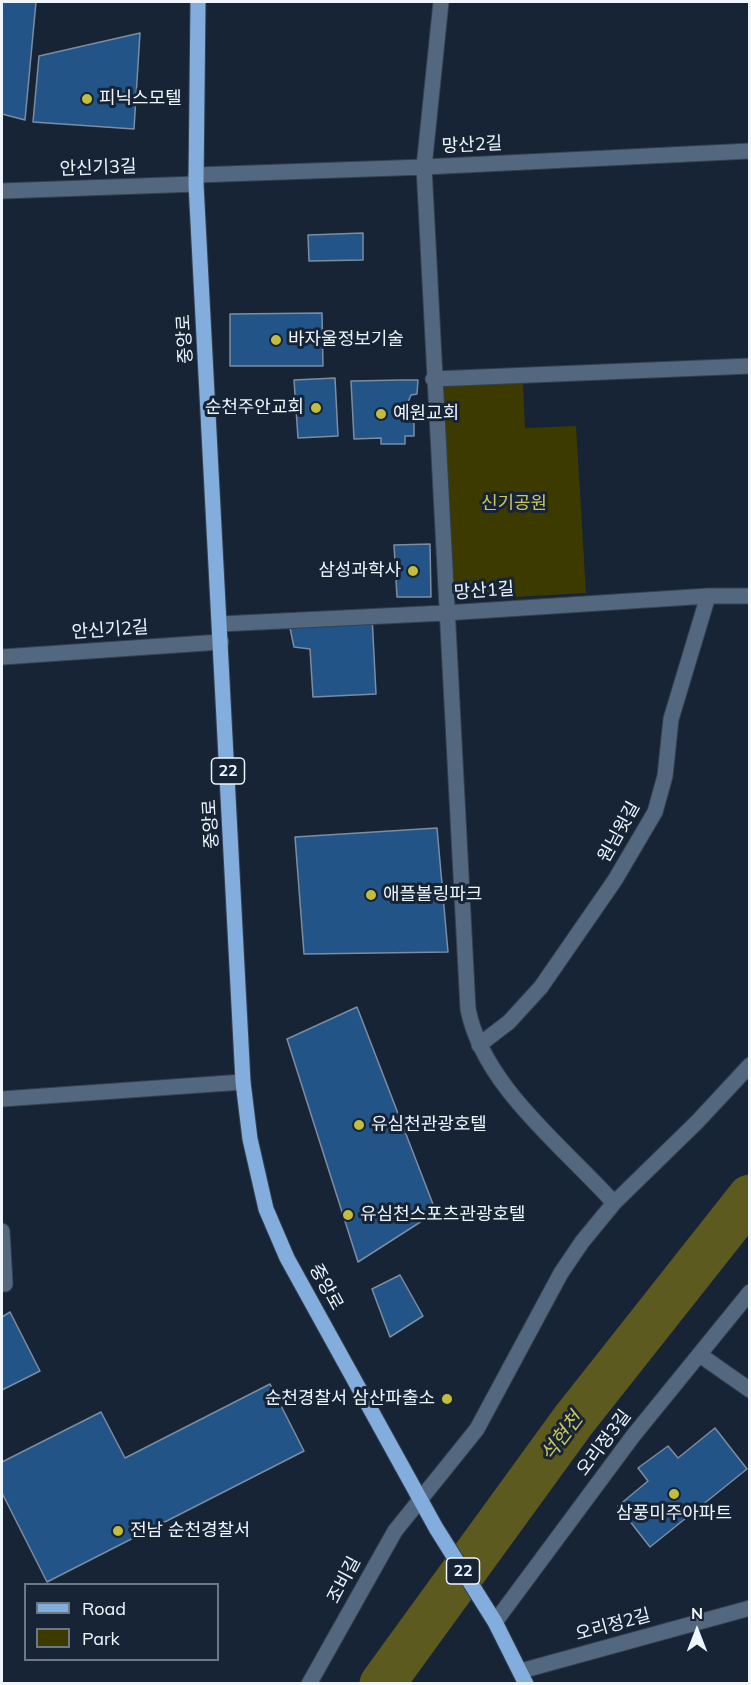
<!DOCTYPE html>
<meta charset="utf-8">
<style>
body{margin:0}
#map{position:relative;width:751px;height:1685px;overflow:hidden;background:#162435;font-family:Mulish,sans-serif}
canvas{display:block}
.frame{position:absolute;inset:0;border:3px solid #eef6ff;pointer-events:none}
.legend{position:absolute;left:24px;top:1583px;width:195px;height:78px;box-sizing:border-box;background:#162435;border:2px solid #6c7886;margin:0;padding:8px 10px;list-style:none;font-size:18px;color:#eef6ff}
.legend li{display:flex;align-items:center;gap:12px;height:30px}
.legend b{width:30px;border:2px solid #6c7886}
.north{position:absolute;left:667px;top:1601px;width:60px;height:60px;-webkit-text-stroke:4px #162435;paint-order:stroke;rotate:0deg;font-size:16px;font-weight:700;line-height:24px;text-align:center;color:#eef6ff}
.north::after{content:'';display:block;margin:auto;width:21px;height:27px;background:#eef6ff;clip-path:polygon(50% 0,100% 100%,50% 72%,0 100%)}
</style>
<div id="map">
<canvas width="751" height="1685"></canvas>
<div class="frame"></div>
<ul class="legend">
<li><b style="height:8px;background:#82addd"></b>Road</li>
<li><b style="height:16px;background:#3d3a00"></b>Park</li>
</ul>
<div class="north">N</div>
</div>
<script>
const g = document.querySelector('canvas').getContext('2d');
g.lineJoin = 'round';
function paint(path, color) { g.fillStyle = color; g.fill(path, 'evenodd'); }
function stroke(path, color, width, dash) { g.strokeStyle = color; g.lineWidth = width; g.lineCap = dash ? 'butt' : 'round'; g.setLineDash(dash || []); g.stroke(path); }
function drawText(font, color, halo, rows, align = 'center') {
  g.font = font + ' Mulish,"Noto Sans KR",sans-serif'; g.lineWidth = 6; g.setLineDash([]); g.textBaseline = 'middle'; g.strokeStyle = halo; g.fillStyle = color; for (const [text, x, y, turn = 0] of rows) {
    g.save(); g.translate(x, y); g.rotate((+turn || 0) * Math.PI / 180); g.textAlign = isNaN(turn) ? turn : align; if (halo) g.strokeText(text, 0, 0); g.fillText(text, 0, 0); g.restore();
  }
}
paint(new Path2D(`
 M 523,382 L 525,428 L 576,426 L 586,593 L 462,600 L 451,579 L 440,387 Z`), '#3d3a00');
stroke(new Path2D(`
 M 382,1684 L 573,1421 L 750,1197`), '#5d5a1f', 45);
const building = new Path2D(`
 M 2,2 L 36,2 L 25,120 L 2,114 Z
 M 140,33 L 134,129 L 33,122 L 39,56 Z
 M 363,233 L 363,260 L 309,261 L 308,235 Z
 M 322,313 L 323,366 L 230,366 L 230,314 Z
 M 335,378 L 338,436 L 298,438 L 294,380 Z
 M 402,380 L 418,380 L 417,394 L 411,395 L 408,402 L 410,418 L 414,419 L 414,436 L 405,436 L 405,444 L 381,444 L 381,438 L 354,439 L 351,381 Z
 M 430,544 L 431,597 L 397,597 L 394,545 Z
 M 372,616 L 376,694 L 313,697 L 310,649 L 294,647 L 290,628 Z
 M 437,828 L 448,952 L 304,954 L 295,837 Z
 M 357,1007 L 436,1212 L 358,1262 L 287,1039 Z
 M 400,1275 L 423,1316 L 390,1337 L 372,1289 Z
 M 10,1312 L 40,1371 L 2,1390 L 2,1317 Z
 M 270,1384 L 304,1451 L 47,1582 L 2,1493 L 2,1462 L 101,1412 L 125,1458 Z
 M 715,1428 L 747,1469 L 650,1547 L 618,1506 L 648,1481 L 638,1468 L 668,1446 L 678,1458 Z`);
paint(building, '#235487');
stroke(building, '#7c8da2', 1.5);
const minor = new Path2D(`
 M 441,2 L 424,167 L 468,1009 C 483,1086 564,1147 614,1203
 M 196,175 L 424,167 L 750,151
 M 2,191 L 196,184
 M 433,379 L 750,366
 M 220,624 L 445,613 L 708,596 L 750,596
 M 2,657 L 221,642
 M 479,1045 L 509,1022 L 541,987 L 615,880 L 655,812 L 665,776 L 671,719 L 708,596
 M 2,1099 L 243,1082
 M 2,1231 L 5,1284
 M 700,1355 L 750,1390
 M 495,1622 L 633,1436 L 750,1292
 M 521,1671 L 750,1608
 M 309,1684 L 395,1531 L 477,1429 L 561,1273 L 582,1242 L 614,1203 L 697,1122 L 750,1065`);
const major = new Path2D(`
 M 198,2 L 196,184 L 243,1082 L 250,1139 L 266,1209 L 287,1258 L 436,1528 L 495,1622 L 526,1684`);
stroke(minor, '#344151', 17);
stroke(major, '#344151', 17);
stroke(minor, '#53687f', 15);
stroke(major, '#82addd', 15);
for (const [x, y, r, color] of [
 [87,99,6,"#c3bd3e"],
 [276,340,6,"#c3bd3e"],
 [316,408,6,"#c3bd3e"],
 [381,414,6,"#c3bd3e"],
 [413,571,6,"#c3bd3e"],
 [371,895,6,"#c3bd3e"],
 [359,1125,6,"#c3bd3e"],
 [348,1215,6,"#c3bd3e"],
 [447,1399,6,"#c3bd3e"],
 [674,1494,6,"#c3bd3e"],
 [118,1531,6,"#c3bd3e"]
]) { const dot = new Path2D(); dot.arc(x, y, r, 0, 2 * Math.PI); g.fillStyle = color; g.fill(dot); stroke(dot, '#162435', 2); }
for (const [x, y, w] of [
 [228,771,33],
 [463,1571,33]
]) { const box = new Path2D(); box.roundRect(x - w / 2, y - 13, w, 26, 4.5); g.fillStyle = '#162435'; g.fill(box); stroke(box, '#eef6ff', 1.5); }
drawText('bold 16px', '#eef6ff', null, [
 ["22",228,771],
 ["22",463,1571]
]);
drawText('18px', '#eef6ff', '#162435', [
 ["피닉스모텔",99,99],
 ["바자울정보기술",288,340],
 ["순천주안교회",304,408,"right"],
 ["예원교회",393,414],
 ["삼성과학사",401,571,"right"],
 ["애플볼링파크",383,895],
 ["유심천관광호텔",371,1125],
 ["유심천스포츠관광호텔",360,1215],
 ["순천경찰서 삼산파출소",435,1399,"right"],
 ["삼풍미주아파트",674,1514,"center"],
 ["전남 순천경찰서",130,1531]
], 'left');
drawText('18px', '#eef6ff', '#162435', [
 ["망산2길",472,145,-3],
 ["안신기3길",98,168,-2],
 ["중앙로",185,339,-93],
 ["망산1길",484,591,-4],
 ["안신기2길",110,630,-4],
 ["중앙로",211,824,-93],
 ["원님윗길",619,832,-61],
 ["중앙로",326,1287,61],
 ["오리정3길",604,1443,-53],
 ["조비길",344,1580,-62],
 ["오리정2길",613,1625,-15]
]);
drawText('18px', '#ccc75c', '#162435', [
 ["신기공원",514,504]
]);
drawText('italic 20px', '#cdc85d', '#162435', [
 ["석현천",562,1437,-53]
]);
</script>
